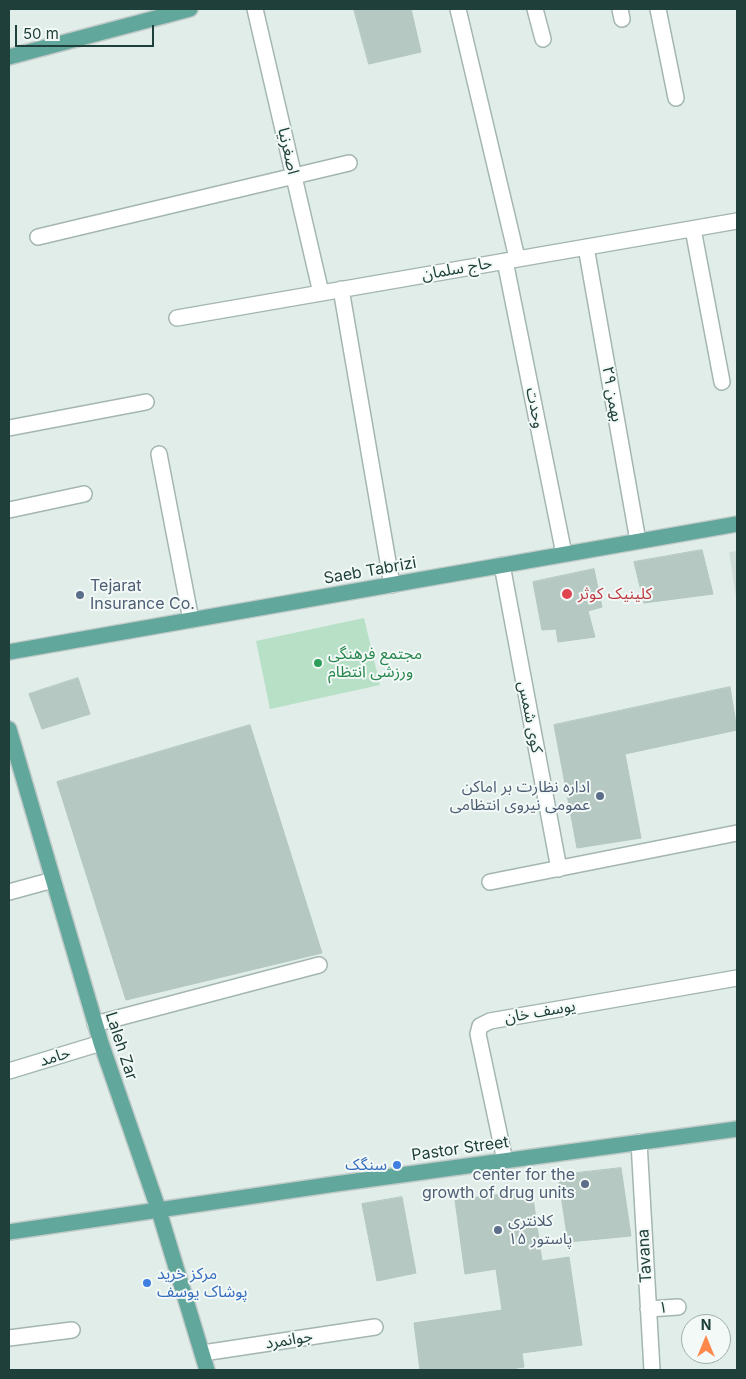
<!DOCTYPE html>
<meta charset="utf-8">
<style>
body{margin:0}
#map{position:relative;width:746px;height:1379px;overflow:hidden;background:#e1ede9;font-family:Inter,sans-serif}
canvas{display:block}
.frame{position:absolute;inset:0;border:10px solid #1f403a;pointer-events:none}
.north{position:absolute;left:681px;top:1314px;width:50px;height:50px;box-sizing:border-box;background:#f2f9f6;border:1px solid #9eafab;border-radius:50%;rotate:0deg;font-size:14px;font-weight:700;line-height:20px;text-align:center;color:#1f403a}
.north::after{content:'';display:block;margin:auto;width:18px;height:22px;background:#ff894d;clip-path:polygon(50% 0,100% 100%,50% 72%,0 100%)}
.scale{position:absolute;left:15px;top:25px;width:139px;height:22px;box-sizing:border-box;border:2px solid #1f403a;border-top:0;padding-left:6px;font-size:15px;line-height:18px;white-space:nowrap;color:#1f403a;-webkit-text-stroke:4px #f2f9f6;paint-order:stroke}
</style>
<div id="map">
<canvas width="746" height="1379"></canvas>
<div class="frame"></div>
<div class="north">N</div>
<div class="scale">50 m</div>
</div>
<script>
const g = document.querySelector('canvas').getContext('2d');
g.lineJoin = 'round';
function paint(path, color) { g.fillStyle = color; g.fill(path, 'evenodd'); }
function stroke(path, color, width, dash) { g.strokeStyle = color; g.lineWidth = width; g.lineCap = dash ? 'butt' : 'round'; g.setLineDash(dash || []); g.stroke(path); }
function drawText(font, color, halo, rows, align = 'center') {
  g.font = font + ' Inter,"Noto Sans Arabic",sans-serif'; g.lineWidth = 4; g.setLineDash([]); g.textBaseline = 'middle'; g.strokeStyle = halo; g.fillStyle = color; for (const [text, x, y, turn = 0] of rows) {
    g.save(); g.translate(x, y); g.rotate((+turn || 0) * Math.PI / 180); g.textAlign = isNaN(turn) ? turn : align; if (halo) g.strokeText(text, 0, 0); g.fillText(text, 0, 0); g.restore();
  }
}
paint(new Path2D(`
 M 737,551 L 737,603 L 729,552 Z`), '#cfddd8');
paint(new Path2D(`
 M 364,618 L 380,685 L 270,709 L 256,641 Z`), '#b8e0c7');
const building = new Path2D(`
 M 354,9 L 411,9 L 421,52 L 369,64 Z
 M 702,550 L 713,594 L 644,603 L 634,562 Z
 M 594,569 L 602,607 L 588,611 L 595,637 L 558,642 L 556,629 L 542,630 L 533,582 Z
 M 78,678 L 90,714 L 42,729 L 29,694 Z
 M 730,687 L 737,730 L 625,754 L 641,838 L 577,848 L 554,725 Z
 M 250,725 L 322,953 L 126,1000 L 57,782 Z
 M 621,1168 L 631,1236 L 568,1242 L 558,1175 Z
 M 532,1191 L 542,1261 L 569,1257 L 582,1345 L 522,1353 L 524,1367 L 504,1370 L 420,1370 L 414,1323 L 502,1310 L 496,1269 L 465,1274 L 455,1200 Z
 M 402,1197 L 416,1273 L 377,1281 L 362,1204 Z`);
paint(building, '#b6c8c2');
stroke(building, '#b3c7c1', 1);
const minor = new Path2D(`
 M 255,9 L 321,293
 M 458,9 L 517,258
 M 535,9 L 543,39
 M 620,9 L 622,19
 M 658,9 L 676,98
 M 693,229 L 722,382
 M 38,237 L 349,163
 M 586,247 L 638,541
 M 505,261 L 564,554
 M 341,289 L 392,585
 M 177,318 L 737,221
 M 9,428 L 146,402
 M 159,454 L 191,620
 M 9,510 L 84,494
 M 502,565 L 559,869
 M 490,882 L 737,833
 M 9,892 L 53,880
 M 95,1024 L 319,965
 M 9,1071 L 101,1043
 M 639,1142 L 652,1370
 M 505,1161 L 478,1034 L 480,1026 L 490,1021 L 737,978
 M 648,1309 L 678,1307
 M 9,1338 L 72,1330
 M 203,1353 L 375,1327`);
const major = new Path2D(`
 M 9,57 L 190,9
 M 9,652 L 737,524
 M 9,729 L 101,1043 L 159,1211 L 207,1370
 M 9,1232 L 335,1184 L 737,1129`);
stroke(minor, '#a3b6b1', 18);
stroke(major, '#c0cac8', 18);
stroke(minor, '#fff', 15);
stroke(major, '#61a79c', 15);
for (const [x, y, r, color] of [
 [567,594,6,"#e0444e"],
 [80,595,5,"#5c6f8a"],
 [318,663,5,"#2e9e5b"],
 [600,796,5,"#5c6f8a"],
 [397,1165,5,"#3f7fe0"],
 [585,1184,5,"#5c6f8a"],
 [498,1230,5,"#5c6f8a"],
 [147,1283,5,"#3f7fe0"]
]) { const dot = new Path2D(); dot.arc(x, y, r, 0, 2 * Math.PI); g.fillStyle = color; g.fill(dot); stroke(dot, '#f2f9f6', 2); }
drawText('16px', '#1f403a', '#f2f9f6', [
 ["اصغرنیا",288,151,77],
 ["حاج سلمان",457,269,-10],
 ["۲۹ بهمن",612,394,80],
 ["وحدت",535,408,79],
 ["Saeb Tabrizi",370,571,-10],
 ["کوی شمس",530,717,79],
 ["یوسف خان",540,1012,-10],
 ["Laleh Zar",121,1046,72],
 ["حامد",55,1057,-17],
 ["Pastor Street",460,1149,-8],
 ["Tavana",645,1256,-93],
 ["۱",663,1308,-3],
 ["جوانمرد",289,1340,-9]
]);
drawText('16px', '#4e5e75', '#f2f9f6', [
 ["Tejarat",90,586],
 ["Insurance Co.",90,604],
 ["اداره نظارت بر اماکن",590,787,"right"],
 ["عمومی نیروی انتظامی",590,805,"right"],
 ["center for the",575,1175,"right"],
 ["growth of drug units",575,1193,"right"],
 ["کلانتری",508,1221],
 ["۱۵ پاستور",508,1239]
], 'left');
drawText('16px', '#be3a42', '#f2f9f6', [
 ["کلینیک کوثر",578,594]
], 'left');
drawText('16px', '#27864d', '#f2f9f6', [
 ["مجتمع فرهنگی",328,654],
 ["ورزشی انتظام",328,672]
], 'left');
drawText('16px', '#366cbe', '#f2f9f6', [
 ["سنگک",387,1165],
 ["مرکز خرید",157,1274,"left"],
 ["پوشاک یوسف",157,1292,"left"]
], 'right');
</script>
